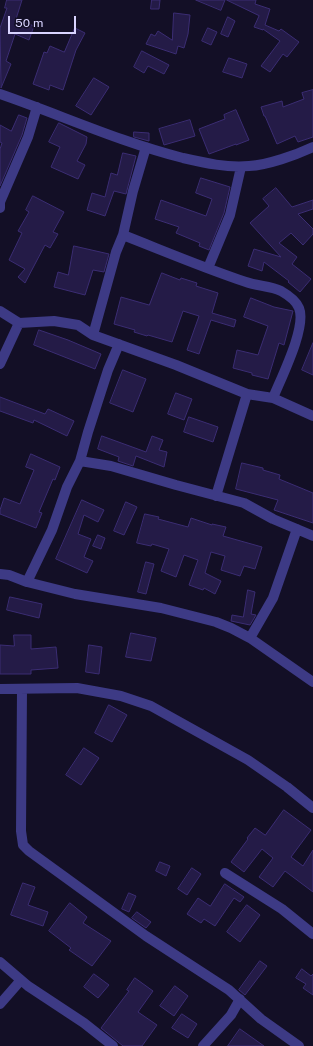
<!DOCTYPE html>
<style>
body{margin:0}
#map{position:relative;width:313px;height:1046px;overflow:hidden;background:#130f26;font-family:"Public Sans",sans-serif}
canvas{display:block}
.scale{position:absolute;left:8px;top:16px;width:68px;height:18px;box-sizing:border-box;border:2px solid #d9d4ff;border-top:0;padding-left:5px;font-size:12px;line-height:14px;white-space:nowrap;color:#d9d4ff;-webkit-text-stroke:3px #130f26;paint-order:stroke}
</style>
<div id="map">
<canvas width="313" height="1046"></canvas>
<div class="scale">50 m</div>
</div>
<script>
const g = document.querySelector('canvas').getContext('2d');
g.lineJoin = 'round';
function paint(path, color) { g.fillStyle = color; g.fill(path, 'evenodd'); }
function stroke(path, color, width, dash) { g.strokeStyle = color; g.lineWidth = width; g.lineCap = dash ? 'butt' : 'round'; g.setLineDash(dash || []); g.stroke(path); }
const building = new Path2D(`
 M 7,0 L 22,0 L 16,19 L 34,26 L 29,40 L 15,34 L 6,61 L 11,64 L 1,88 L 0,28 L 7,8 L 5,8 Z
 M 152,0 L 160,0 L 159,9 L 151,9 Z
 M 196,0 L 225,0 L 221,10 Z
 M 227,0 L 256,0 L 255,4 L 270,9 L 265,25 L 279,31 L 281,29 L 299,42 L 287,57 L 283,54 L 270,72 L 261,66 L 280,41 L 263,29 L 263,30 L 254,27 L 259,16 Z
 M 174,13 L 190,15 L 188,34 L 184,48 L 178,46 L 176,54 L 146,44 L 151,34 L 155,36 L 158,31 L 172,40 Z
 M 228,17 L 235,21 L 228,37 L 221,34 Z
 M 75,28 L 85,33 L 76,50 L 63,90 L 50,85 L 49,90 L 33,84 L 44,52 L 47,53 L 50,46 L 64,52 Z
 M 208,28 L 217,32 L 211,45 L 202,41 Z
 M 142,51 L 169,65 L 164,74 L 148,66 L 144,73 L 134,67 Z
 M 229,58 L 247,64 L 242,78 L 223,72 Z
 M 94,78 L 109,87 L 91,115 L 76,106 Z
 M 313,90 L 313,137 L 298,142 L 295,136 L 277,144 L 265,116 L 264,116 L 261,107 L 282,101 L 283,107 L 304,99 L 302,93 Z
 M 236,110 L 249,140 L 236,145 L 236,144 L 209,154 L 199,129 L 225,119 L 224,115 Z
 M 19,115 L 27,118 L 22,135 L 0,186 L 0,149 L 2,143 L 0,142 L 0,125 L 11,131 Z
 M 190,120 L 195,136 L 164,145 L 159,129 Z
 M 59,123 L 87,137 L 86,144 L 77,161 L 85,165 L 78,179 L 51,167 L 60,147 L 49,142 Z
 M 134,132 L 149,133 L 149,141 L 134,137 Z
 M 123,153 L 136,156 L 126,194 L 114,191 L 105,216 L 87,210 L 92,193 L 105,197 L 111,173 L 117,175 Z
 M 201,178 L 230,187 L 224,213 L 209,250 L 199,246 L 200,243 L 176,233 L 179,227 L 155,219 L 161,200 L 206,216 L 212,199 L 196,193 Z
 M 276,188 L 292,207 L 313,200 L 313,209 L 298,214 L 313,229 L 313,234 L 303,245 L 291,233 L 279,243 L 297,257 L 292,264 L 311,279 L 300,292 L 288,282 L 289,281 L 264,262 L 262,271 L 248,266 L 254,249 L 281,257 L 250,223 L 269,206 L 263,199 Z
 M 33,196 L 64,212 L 53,232 L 58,234 L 50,248 L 45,245 L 25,283 L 18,277 L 25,269 L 9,260 L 22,233 L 18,231 L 29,212 L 26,210 Z
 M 74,246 L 109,254 L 104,272 L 93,270 L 85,295 L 54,287 L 58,272 L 68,275 Z
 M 162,273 L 180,280 L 181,278 L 197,283 L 196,286 L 218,293 L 212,313 L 236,320 L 234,327 L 211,320 L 199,354 L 187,350 L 199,316 L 183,311 L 172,342 L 148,335 L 147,336 L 134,332 L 135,330 L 114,324 L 121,297 L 149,305 Z
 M 251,298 L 274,307 L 293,311 L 284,345 L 279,343 L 268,379 L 252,375 L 252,373 L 233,368 L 237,350 L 258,355 L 268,326 L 244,317 Z
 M 39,330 L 68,340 L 101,354 L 95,369 L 34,345 Z
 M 313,343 L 313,375 L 302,370 Z
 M 123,370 L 146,379 L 133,412 L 110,403 Z
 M 176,393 L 192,399 L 184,420 L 168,414 Z
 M 0,397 L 45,414 L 48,409 L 74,421 L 67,436 L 34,420 L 33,423 L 0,411 Z
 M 189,417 L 218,427 L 213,442 L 184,432 Z
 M 102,436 L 146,452 L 152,436 L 163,440 L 159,450 L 167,452 L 164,467 L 136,456 L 133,466 L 118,461 L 119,457 L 98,449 Z
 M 31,454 L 60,467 L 55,480 L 53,479 L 39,512 L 42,513 L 36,528 L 0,514 L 0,510 L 4,498 L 20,504 L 34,470 L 26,467 Z
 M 242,463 L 263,468 L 263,470 L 280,475 L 279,479 L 313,493 L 313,523 L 274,510 L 278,500 L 236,489 Z
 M 82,500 L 104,510 L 98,522 L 84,515 L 78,534 L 91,539 L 84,557 L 93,561 L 87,573 L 56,559 Z
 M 126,502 L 137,507 L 124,535 L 114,531 Z
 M 145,514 L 159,517 L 158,519 L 188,527 L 191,518 L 212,525 L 212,524 L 226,527 L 223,536 L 262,547 L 255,569 L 244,566 L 240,576 L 221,570 L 225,556 L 211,552 L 205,573 L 221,581 L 215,594 L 204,588 L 203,590 L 189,585 L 198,560 L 184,555 L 176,577 L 161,571 L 169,549 L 152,544 L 151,546 L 137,543 Z
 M 98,535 L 105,538 L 101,549 L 93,546 Z
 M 146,562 L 154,564 L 146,594 L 138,592 Z
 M 248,590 L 255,592 L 251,614 L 256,615 L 250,625 L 231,621 L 232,615 L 243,617 Z
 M 10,597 L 42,604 L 39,618 L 7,610 Z
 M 131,633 L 156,638 L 151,661 L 126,657 Z
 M 14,635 L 31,635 L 31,649 L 56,647 L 58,668 L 31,670 L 31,674 L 0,674 L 0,645 L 14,646 Z
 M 89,645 L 102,647 L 99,674 L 86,672 Z
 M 109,705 L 127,715 L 112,742 L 95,733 Z
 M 84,748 L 99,758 L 81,785 L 66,775 Z
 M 284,810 L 311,830 L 291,857 L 303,866 L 313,850 L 313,892 L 285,871 L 273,887 L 259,877 L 273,858 L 262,849 L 244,872 L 231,862 L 248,839 L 247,838 L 255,828 L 265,835 Z
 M 160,862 L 170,866 L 166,876 L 156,871 Z
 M 192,868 L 201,874 L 187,895 L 178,889 Z
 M 23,883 L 35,887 L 28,905 L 48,912 L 43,926 L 11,915 Z
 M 225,884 L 244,897 L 240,902 L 234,898 L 215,926 L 204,919 L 201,923 L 187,914 L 198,898 L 210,906 Z
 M 129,893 L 136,896 L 129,912 L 122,909 Z
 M 70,903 L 87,917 L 83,923 L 111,941 L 92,966 L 69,950 L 71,948 L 49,931 Z
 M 247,905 L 260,915 L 240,942 L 227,932 Z
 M 137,912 L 151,922 L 146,928 L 132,918 Z
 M 260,961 L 267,966 L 245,995 L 239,990 Z
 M 302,969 L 311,976 L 313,974 L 313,995 L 303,988 L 306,984 L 296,978 Z
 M 94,974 L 109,985 L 98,998 L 84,987 Z
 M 135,978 L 153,991 L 138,1012 L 157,1025 L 142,1046 L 123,1046 L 101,1028 L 129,991 L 127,990 Z
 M 175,986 L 188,996 L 174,1016 L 160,1006 Z
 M 182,1014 L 197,1024 L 188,1038 L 172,1028 Z
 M 240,1029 L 264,1046 L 228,1046 Z`);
paint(building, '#241b47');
stroke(building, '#3b2d73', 1);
stroke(new Path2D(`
 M 0,94 C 61,115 120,142 183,158 C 205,163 227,168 249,166 C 268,165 296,155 313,147
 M 0,208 L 0,202 L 28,137 L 37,107
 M 123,235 C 164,251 204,268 246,282 C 257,286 271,286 281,291 C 288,295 296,300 299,308 C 307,327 281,378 273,398
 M 208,268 L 230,215 L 241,167
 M 0,311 L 19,323 L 54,321 L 78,325 L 93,335 L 176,365 L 247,394 L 273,398 L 313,416
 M 93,335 L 116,252 L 123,235 L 133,191 L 146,147
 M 0,364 L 19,323
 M 80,461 L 111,466 L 176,485 L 244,503 L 273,519 L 313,536
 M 216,496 L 247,394
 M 0,574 L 9,575 L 27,582 L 75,594 L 161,608 L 216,622 L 231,628 L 250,638 L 313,682
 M 27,582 L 52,530 L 67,487 L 80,461 L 88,432 L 108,370 L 119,344
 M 250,638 L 273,598 L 297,529
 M 0,689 L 77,688 L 121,696 L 151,706 L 248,760 L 287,787 L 313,808
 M 22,690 L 21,831 L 23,845 L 29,851 L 146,936 L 229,990 L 261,1019 L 299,1046
 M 225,873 L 282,909 L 313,934
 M 0,962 L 28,986 L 84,1023 L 113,1046
 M 0,1004 L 21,980
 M 203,1046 L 231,1015 L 240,999`), '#3d3a85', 10);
</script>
